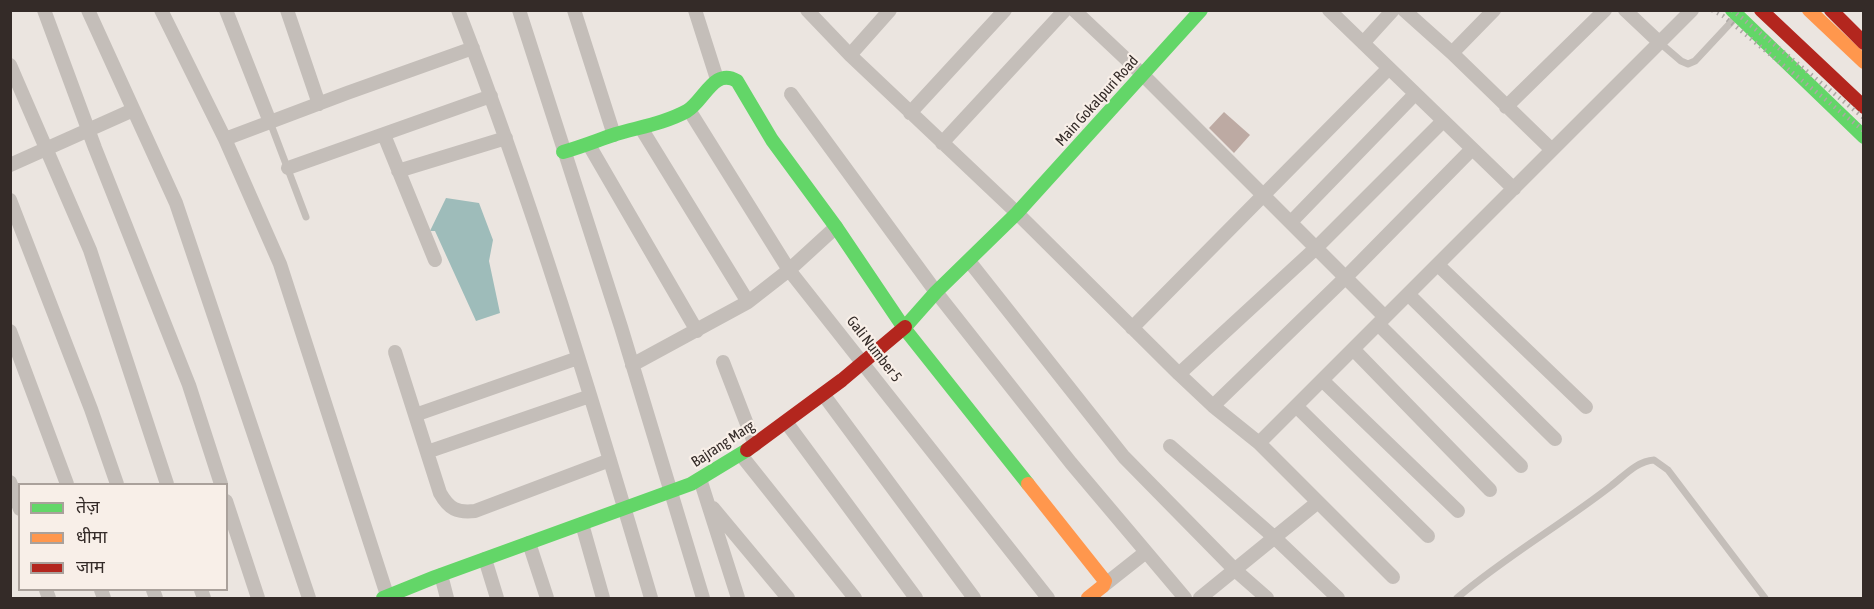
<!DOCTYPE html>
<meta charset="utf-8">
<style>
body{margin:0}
#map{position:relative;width:1874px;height:609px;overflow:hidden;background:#ebe5e0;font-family:"Asap Condensed","Noto Sans Devanagari",sans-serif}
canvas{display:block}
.frame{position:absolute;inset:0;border:12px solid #342b28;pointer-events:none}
.legend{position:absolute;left:18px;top:483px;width:210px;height:108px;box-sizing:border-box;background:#f8efe8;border:2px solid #aaa19b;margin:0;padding:8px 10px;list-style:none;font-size:18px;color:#342b28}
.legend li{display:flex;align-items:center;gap:12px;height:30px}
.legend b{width:30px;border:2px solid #aaa19b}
</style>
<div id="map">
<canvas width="1874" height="609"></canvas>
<div class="frame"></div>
<ul class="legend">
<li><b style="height:8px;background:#63d668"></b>तेज़</li>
<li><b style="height:8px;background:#ff974d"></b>धीमा</li>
<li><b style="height:8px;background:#b3261e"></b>जाम</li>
</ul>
</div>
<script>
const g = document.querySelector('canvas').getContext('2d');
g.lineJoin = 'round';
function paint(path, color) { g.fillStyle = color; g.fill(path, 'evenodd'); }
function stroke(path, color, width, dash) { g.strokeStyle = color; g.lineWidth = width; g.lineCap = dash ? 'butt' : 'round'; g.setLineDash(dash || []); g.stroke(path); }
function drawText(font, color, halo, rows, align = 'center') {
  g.font = font + ' "Asap Condensed",sans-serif'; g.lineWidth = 4.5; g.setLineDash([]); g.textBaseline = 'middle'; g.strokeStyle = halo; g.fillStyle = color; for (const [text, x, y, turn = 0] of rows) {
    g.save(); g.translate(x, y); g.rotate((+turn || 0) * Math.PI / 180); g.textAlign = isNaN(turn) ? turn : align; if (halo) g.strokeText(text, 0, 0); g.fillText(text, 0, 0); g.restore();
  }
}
paint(new Path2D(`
 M 446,198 L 479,203 L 493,240 L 489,261 L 500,313 L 476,321 L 435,231 L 430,231 Z`), '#9ebcba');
paint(new Path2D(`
 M 1224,112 L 1250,135 L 1234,153 L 1209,128 Z`), '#bdaaa3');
stroke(new Path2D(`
 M 1660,43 L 1681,61 L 1688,64 L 1695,61 L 1736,17
 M 270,122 L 306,217
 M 1457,598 C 1505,557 1561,525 1611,486 C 1624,476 1637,461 1654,460 L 1668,470 L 1765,598`), '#c4beb9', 7);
stroke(new Path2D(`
 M 44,10 L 95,148 L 189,385 L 221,484
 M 88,10 L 176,203 L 309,598
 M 161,10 L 225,139 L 280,264 L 388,598
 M 226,10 L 270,122
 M 287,10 L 319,104
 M 458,10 C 533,203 593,401 651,598
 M 519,10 L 621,327 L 703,598
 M 574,10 L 614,135
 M 695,10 L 717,79
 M 807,10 L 850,55 L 1017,213 L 1179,374 L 1213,406 L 1259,443 L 1393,577
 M 1074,10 L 1143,75 L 1385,317
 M 1329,10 L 1514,189
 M 1404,10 L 1452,53 L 1552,150
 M 1625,10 L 1660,43
 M 1363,43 L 1393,10
 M 1452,53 L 1494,10
 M 850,55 L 890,10
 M 10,65 L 90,250 L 167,484
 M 791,94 L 936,292 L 1071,463 L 1185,598
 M 1506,107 L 1605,10
 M 689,110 L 789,270 L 1048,598
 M 910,113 L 1005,10
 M 641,128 L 748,302
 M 384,135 L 435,260
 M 225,139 L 347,93 L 473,48
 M 942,143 L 1065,10
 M 589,145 L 697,331
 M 10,165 L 133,110
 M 288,168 L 491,96
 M 398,171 L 506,138
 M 10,200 L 91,409 L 117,484
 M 1291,222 L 1415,94
 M 969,261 L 1124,457 L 1235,570 L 1267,598
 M 1438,265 L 1586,407
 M 1408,294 L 1555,439
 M 1378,324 L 1521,466
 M 1132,328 L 1389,68
 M 10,331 L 67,484
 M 1353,349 L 1490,490
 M 395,352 L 440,493 C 449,509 457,513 475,511 L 610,460
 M 723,362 L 755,445
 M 632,365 L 748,302 L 789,270 L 836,227
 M 1179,374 L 1316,248 L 1443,121
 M 1322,380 L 1458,511
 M 823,394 L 974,598
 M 1213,406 L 1346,277 L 1472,149
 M 1296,406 L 1428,536
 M 415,415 L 578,358
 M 786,422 L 916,598
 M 1259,443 L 1692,10
 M 1170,446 L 1275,538 L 1338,598
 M 427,452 L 590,396
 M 741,455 L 855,598
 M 700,479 L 738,598
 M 10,482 L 20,509
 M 226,501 L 258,598
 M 713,508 L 788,598
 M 582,524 L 603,598
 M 529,543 L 547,598
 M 485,559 L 497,598
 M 441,575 L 447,598
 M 1103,586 L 1146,552
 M 46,590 L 49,598
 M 101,590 L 104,598
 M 153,590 L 156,598
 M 201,590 L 204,598
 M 1200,598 L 1318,502`), '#c4beb9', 14);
stroke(new Path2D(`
 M 1732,10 L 1864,137
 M 563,152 C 581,147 598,140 616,134 C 640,127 665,123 687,111 C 704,101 714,67 737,81 L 772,140 L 836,227 L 904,328 L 1028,484
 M 905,327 L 936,292 L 1017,213 L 1201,10
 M 383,598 L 435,577 L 691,484 L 747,450`), '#63d668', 14);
stroke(new Path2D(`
 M 1809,10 L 1864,62
 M 1028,484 L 1105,581 L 1103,586 L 1088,598`), '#ff974d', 14);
stroke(new Path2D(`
 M 1761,10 L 1864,107
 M 1831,10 L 1864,43
 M 747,450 L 842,380 L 905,327`), '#b3261e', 14);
stroke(new Path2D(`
 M 1712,10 L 1723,16 L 1864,131
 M 1732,10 L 1864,118`), '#aca7a3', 4.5, [1.5, 4.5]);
drawText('15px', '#342b28', '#f8efe8', [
 ["Main Gokalpuri Road",1097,101,-48],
 ["Gali Number 5",874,349,52],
 ["Bajrang Marg",723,444,-33]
]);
</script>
